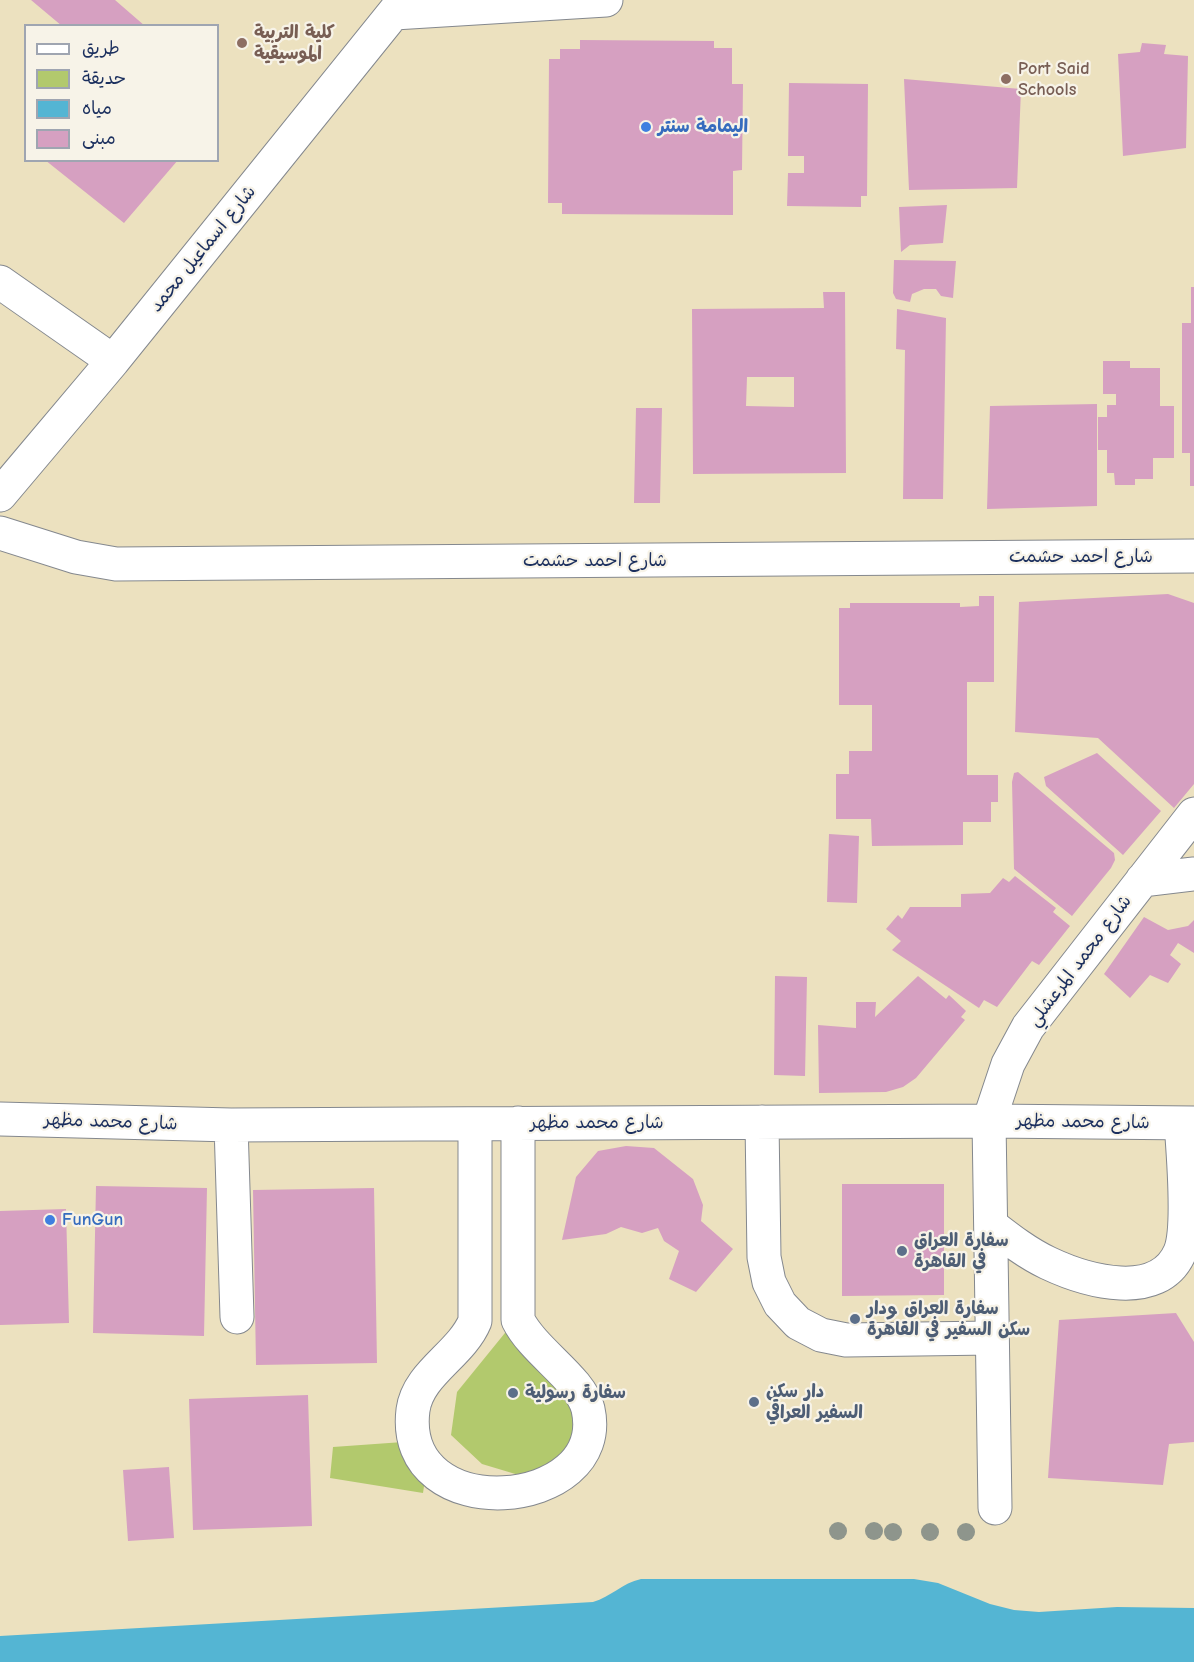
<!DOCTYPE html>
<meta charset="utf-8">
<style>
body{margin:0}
#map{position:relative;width:1194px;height:1662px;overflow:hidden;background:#ece1bf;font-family:"Comic Neue","Playpen Sans Arabic",sans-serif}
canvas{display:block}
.legend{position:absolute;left:24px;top:24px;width:195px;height:138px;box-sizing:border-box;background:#f7f3e8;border:2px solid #9fa5b1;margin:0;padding:8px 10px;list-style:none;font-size:18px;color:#1b2f5e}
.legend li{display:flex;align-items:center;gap:12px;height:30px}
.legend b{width:30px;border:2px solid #9fa5b1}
</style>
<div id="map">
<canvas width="1194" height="1662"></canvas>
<ul class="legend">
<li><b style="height:8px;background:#fff"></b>طريق</li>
<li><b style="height:16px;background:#b2c96d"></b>حديقة</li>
<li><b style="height:16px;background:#54b5d3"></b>مياه</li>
<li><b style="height:16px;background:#d6a0c1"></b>مبنى</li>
</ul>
</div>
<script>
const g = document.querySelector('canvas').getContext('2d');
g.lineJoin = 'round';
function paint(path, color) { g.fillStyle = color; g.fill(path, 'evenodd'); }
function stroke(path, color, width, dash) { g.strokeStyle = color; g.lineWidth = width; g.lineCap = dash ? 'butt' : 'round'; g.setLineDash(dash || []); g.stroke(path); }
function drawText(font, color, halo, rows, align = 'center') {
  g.font = font + ' "Comic Neue","Playpen Sans Arabic",sans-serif'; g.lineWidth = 4.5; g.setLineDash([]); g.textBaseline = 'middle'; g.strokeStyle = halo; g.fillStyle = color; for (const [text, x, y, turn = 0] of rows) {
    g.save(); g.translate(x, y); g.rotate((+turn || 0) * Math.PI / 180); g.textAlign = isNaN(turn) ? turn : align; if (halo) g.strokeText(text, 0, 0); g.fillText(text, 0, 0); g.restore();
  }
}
paint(new Path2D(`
 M 509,1328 L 588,1408 L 573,1452 L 522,1476 L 482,1464 L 451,1435 L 457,1392 Z
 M 431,1440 L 423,1493 L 330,1478 L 333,1447 Z`), '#b2c96d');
paint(new Path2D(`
 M 641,1579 L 914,1579 L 938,1583 L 990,1604 L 1014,1610 L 1039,1612 L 1117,1607 L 1194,1608 L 1194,1662 L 0,1662 L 0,1636 L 593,1602 C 611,1597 622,1583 641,1579 Z`), '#54b5d3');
paint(new Path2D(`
 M 31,0 L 115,0 L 145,26 L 62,26 Z
 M 580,40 L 714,41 L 714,48 L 732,48 L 732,84 L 743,84 L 742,170 L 733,171 L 733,215 L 562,214 L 562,203 L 548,203 L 549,59 L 560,59 L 560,49 L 580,49 Z
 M 1142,43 L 1166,45 L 1164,54 L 1188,56 L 1186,148 L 1123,156 L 1118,54 L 1140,52 Z
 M 904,79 L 1021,89 L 1017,188 L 909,190 Z
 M 789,83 L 868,84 L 867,196 L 861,196 L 861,207 L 787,206 L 788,173 L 804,173 L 804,156 L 788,156 Z
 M 45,160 L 178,160 L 124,223 Z
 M 947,205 L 943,243 L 910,245 L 901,252 L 899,207 Z
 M 894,260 L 956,261 L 953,298 L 941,296 L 936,289 L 924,289 L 912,294 L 910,302 L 896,299 L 893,293 Z
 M 1191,287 L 1194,287 L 1194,486 L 1190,486 L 1190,453 L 1182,453 L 1182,323 L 1191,323 Z
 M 823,292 L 845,292 L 846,473 L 693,474 L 692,309 L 824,308 ZM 747,377 L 794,377 L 794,407 L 746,406 Z
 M 897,309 L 946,318 L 943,499 L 903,499 L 905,350 L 896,349 Z
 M 1103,361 L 1130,361 L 1130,368 L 1160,368 L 1160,406 L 1174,406 L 1174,458 L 1153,458 L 1153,479 L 1135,479 L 1135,485 L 1115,485 L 1114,473 L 1107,473 L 1107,450 L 1098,450 L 1098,417 L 1107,417 L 1107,405 L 1116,405 L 1116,394 L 1103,394 Z
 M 1097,404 L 1097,506 L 987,509 L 990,406 Z
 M 636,408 L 662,408 L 660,503 L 634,503 Z
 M 1168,594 L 1194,603 L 1194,784 L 1174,808 L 1098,738 L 1015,732 L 1019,602 Z
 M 979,596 L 994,596 L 994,682 L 967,682 L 967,775 L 998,775 L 998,802 L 991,802 L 991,822 L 963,822 L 963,845 L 872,846 L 871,819 L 836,819 L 836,774 L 849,774 L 849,751 L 872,751 L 872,705 L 839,705 L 839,608 L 850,608 L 850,603 L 960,603 L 960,607 L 979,606 Z
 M 1097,753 L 1161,811 L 1123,855 L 1046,786 L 1044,777 Z
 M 1018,772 L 1114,853 L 1115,860 L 1111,868 L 1072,916 L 1014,869 L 1012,782 L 1014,773 Z
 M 829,834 L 859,836 L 857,903 L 827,902 Z
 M 1015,876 L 1056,908 L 1053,912 L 1070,926 L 1039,965 L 1032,961 L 997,1007 L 984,1000 L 979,1008 L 892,950 L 901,941 L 886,929 L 898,915 L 902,919 L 910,907 L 961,907 L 961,894 L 990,893 L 1003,878 L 1009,882 Z
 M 1144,917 L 1168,930 L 1188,926 L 1194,920 L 1194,953 L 1178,943 L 1170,955 L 1181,964 L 1168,983 L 1150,975 L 1130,998 L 1104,974 Z
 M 775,976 L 807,977 L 805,1076 L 774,1075 Z
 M 918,976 L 946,999 L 949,995 L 966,1011 L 961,1017 L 965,1020 L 916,1078 L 903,1087 L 886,1092 L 819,1093 L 818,1025 L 856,1028 L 856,1002 L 876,1002 L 875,1017 Z
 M 626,1146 L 654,1148 L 693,1179 L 703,1205 L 701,1221 L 733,1249 L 696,1292 L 669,1279 L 679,1251 L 664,1241 L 658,1228 L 642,1233 L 621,1227 L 606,1234 L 562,1240 L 576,1177 L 598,1151 Z
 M 842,1184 L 944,1184 L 944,1295 L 842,1296 Z
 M 96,1186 L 207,1188 L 204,1336 L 93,1333 Z
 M 374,1188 L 377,1363 L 256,1365 L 253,1190 Z
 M 66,1209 L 69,1323 L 0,1325 L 0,1211 Z
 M 1176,1313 L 1194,1342 L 1194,1442 L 1169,1444 L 1163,1485 L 1048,1478 L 1059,1320 Z
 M 308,1395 L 312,1526 L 193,1530 L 189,1399 Z
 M 169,1467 L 174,1538 L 128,1541 L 123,1470 Z`), '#d6a0c1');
const minor = new Path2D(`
 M 394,13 L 606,0
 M 0,282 L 113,361
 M 0,495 L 113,361 L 404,0
 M 0,533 L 76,557 L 116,564 L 1194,556
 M 1142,880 L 1194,874
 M 0,1119 L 231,1125 L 989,1121 L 1194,1123
 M 762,1122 L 764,1257 L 769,1282 L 780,1304 L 798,1323 L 821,1335 L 846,1340 L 992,1338
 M 475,1124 L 475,1321 C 461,1355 418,1373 413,1410 C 398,1529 611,1512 588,1409 C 581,1379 534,1352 518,1320 L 518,1123
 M 231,1125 L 237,1317
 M 991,1225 C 1009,1239 1027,1253 1048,1263 C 1086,1281 1159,1302 1180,1252 C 1190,1227 1183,1152 1181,1123
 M 995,1508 L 989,1121 L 1008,1064 L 1028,1027 L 1194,814`);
stroke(minor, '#84888e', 35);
stroke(minor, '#fff', 33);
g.fillStyle = '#8e958c';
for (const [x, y] of [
 [838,1531],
 [874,1531],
 [893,1532],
 [930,1532],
 [966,1532]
]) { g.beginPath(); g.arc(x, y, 9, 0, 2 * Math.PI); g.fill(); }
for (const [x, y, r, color] of [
 [242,43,6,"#8d6e63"],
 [1006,79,6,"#8d6e63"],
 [646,127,6,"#3f7fe0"],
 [50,1220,6,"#3f7fe0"],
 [902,1251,6,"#5c6f8a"],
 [855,1319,6,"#5c6f8a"],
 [513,1393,6,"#5c6f8a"],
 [754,1402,6,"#5c6f8a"]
]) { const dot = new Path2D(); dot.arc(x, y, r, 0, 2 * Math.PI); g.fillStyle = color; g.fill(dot); stroke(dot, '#f7f3e8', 2); }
drawText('bold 18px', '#785e54', '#f7f3e8', [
 ["كلية التربية",254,33],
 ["الموسيقية",254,54],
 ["Port Said",1018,69],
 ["Schools",1018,90]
], 'left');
drawText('bold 18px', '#366cbe', '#f7f3e8', [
 ["اليمامة سنتر",658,127],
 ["FunGun",62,1220]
], 'left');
drawText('18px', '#1b2f5e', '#f7f3e8', [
 ["شارع اسماعيل محمد",203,249,-51],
 ["شارع احمد حشمت",1081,557],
 ["شارع احمد حشمت",595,561],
 ["شارع محمد المرعشلي",1080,961,-53],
 ["شارع محمد مظهر",111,1122,2],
 ["شارع محمد مظهر",1083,1122,1],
 ["شارع محمد مظهر",597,1123]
]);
drawText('bold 18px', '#4e5e75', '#f7f3e8', [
 ["سفارة العراق",914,1241],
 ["في القاهرة",914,1262],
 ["سفارة العراق ودار",867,1309],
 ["سكن السفير في القاهرة",867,1330],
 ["دار سكن",766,1392],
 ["السفير العراقي",766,1413],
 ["سفارة رسولية",525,1393]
], 'left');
</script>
